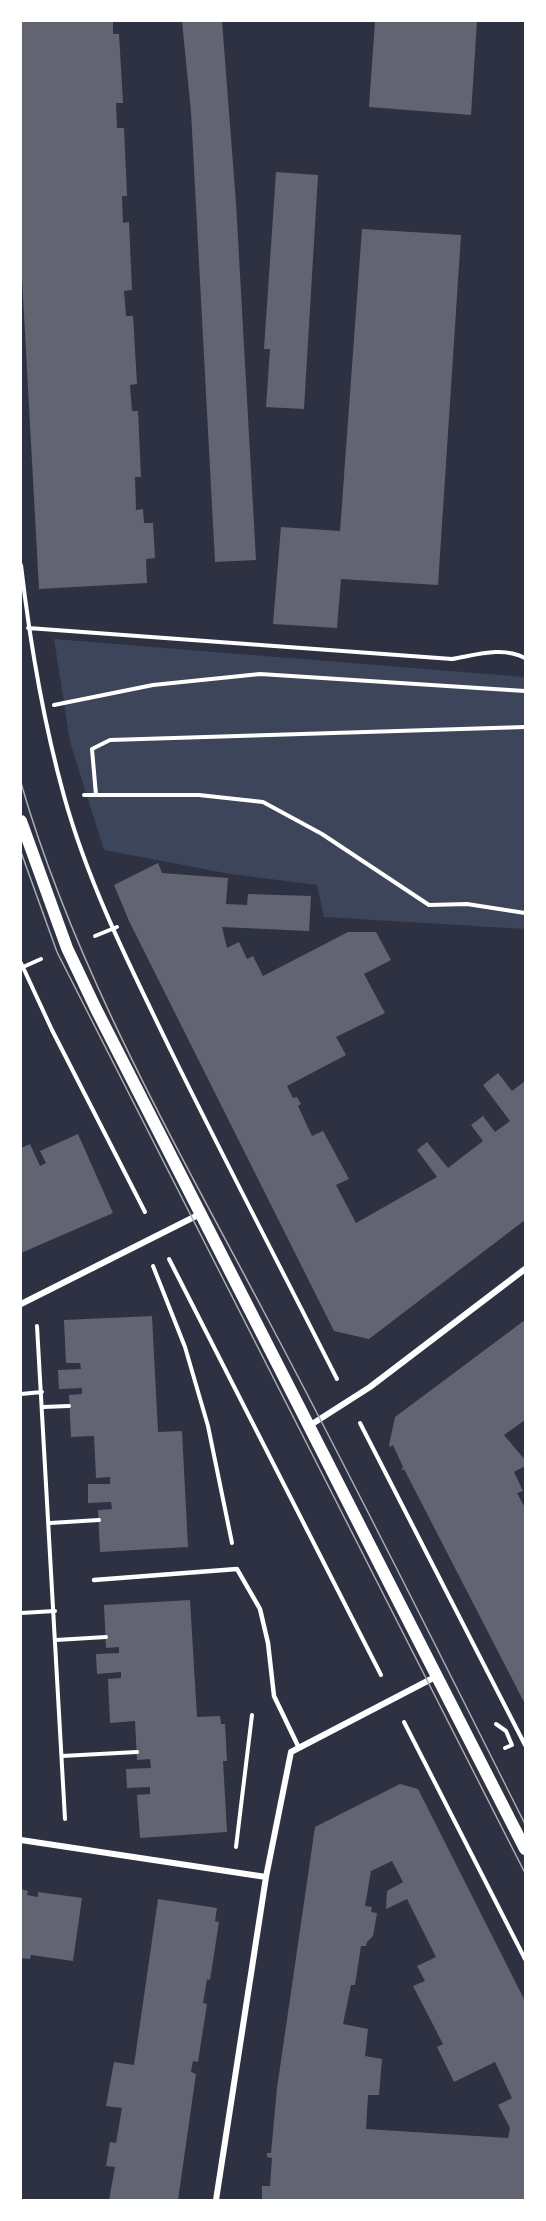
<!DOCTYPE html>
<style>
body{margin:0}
#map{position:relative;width:546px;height:2221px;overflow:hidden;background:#2d3142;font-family:"Fira Sans Condensed",sans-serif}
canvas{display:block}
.frame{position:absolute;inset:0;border:22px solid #fff;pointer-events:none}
</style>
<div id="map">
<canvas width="546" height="2221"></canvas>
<div class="frame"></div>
</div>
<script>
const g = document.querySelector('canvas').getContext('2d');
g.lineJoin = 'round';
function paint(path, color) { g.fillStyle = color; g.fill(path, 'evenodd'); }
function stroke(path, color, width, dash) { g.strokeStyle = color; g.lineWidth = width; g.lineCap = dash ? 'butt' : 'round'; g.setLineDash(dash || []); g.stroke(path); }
paint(new Path2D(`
 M 54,639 L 525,677 L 525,929 L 324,917 L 317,885 L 230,874 L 104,850 L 70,742 Z`), '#3c4559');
paint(new Path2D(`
 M 21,21 L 113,21 L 113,34 L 119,34 L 123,103 L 116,103 L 117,128 L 124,128 L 127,196 L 122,196 L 123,223 L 129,222 L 132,290 L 124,291 L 125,303 L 126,316 L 133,316 L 137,384 L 130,385 L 132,411 L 138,411 L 141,477 L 135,477 L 136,510 L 143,509 L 144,523 L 153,523 L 155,558 L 146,559 L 147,583 L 39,589 L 21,260 Z
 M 182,21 L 222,21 L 236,203 L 256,560 L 215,562 L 191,112 Z
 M 375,21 L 477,21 L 471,115 L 369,107 Z
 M 276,172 L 318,175 L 304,409 L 266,407 L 270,349 L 264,349 Z
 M 362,229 L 461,235 L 438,585 L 341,579 L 337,628 L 273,624 L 281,527 L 340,531 Z
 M 158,863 L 162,873 L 228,878 L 226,904 L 247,905 L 248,894 L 311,896 L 309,931 L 222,927 L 227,948 L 239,942 L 247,959 L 253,956 L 263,976 L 348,932 L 376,932 L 391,960 L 364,974 L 385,1013 L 336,1037 L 346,1055 L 287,1086 L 293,1098 L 297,1097 L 301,1104 L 298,1106 L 312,1136 L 323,1131 L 349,1179 L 336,1185 L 356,1223 L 437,1177 L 417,1150 L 427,1142 L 448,1168 L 483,1141 L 471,1125 L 483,1116 L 495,1132 L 510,1121 L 483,1085 L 498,1073 L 512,1091 L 525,1081 L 525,1220 L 369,1339 L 334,1331 L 129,921 L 114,885 Z
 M 78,1134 L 113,1213 L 21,1253 L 21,1148 L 30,1144 L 40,1166 L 46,1163 L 40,1151 Z
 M 152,1316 L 158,1432 L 182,1431 L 188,1547 L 100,1552 L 98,1510 L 112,1509 L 111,1502 L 88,1503 L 88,1484 L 110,1484 L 110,1477 L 96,1478 L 94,1436 L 71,1437 L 69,1395 L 82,1394 L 82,1388 L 59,1389 L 58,1370 L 81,1369 L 80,1363 L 66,1363 L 64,1320 Z
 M 525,1320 L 525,1420 L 504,1435 L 525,1460 L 525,1466 L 514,1472 L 523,1491 L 517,1493 L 525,1508 L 525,1704 L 404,1469 L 401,1471 L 403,1467 L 393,1445 L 390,1447 L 389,1445 L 395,1417 Z
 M 190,1600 L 197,1717 L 220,1716 L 221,1724 L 225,1724 L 227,1761 L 223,1761 L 227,1832 L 140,1838 L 137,1795 L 150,1794 L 150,1787 L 127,1788 L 126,1769 L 151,1768 L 150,1759 L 137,1760 L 135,1721 L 110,1723 L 108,1679 L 121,1678 L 121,1672 L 97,1674 L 96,1654 L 119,1653 L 119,1647 L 106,1648 L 104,1605 Z
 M 400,1784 L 418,1789 L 525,2001 L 525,2200 L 262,2200 L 262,2186 L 270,2186 L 272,2158 L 267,2157 L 267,2153 L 271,2153 L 277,2088 L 315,1827 ZM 392,1861 L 403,1882 L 387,1891 L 386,1909 L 407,1899 L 436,1957 L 417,1966 L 425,1981 L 413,1986 L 443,2044 L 437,2047 L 454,2082 L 495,2062 L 512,2098 L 498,2105 L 510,2128 L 508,2138 L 366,2129 L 368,2095 L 379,2095 L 382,2059 L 365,2056 L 368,2029 L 343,2024 L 351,1985 L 355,1985 L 361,1946 L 366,1946 L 367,1942 L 373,1936 L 377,1913 L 371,1912 L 372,1907 L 365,1906 L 371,1871 Z
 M 21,1889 L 28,1891 L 27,1895 L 38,1897 L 38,1892 L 82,1898 L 73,1961 L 31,1955 L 30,1959 L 21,1958 Z
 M 158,1899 L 217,1908 L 215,1921 L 219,1922 L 210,1980 L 207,1979 L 203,2003 L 207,2004 L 198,2062 L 193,2061 L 191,2072 L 196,2074 L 178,2200 L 109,2200 L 115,2167 L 106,2166 L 110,2142 L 116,2143 L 122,2108 L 106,2106 L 114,2062 L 134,2065 Z`), '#626471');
stroke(new Path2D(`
 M 21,565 C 30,643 43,720 64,796 C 89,886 131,968 171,1051 C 225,1161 282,1270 337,1379
 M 28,628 L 452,659 C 476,655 502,646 525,658
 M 54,705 L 153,685 L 260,674 L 525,691
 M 84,795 L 199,795 L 263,802 L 322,834 L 429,905 L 467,904 L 525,913
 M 96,795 L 92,749 L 110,740 L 525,727
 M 95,936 L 117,927
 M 21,963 L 52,1030 L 145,1212
 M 23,967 L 41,959
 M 169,1259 L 381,1675
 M 153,1266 L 185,1347 L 208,1426 L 232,1543
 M 37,1326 L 65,1819
 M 21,1394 L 42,1392
 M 43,1407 L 69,1406
 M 360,1423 L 525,1745
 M 50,1523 L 99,1520
 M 21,1613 L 55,1611
 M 56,1640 L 106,1637
 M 404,1722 L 525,1959
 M 496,1724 L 506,1731 L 512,1745 L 505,1748
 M 62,1756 L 137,1752
 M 236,1847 L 252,1715`), '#fff', 4);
stroke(new Path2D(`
 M 94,1580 L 237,1569 L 260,1609 L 268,1643 L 274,1696 L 299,1748`), '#fff', 4.5);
stroke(new Path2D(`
 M 21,1304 L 200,1214
 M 309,1426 L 370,1387 L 525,1269
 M 21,1840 L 266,1877
 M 216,2200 L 266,1877 L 291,1752 L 437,1676`), '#fff', 6);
stroke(new Path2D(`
 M 21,821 L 67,948 L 96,1009 L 525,1849`), '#fff', 12);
stroke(new Path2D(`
 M 21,783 C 75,969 173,1140 263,1310 C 353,1480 439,1652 525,1824
 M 21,852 L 57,952 L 525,1873`), '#abadb3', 1.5);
</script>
